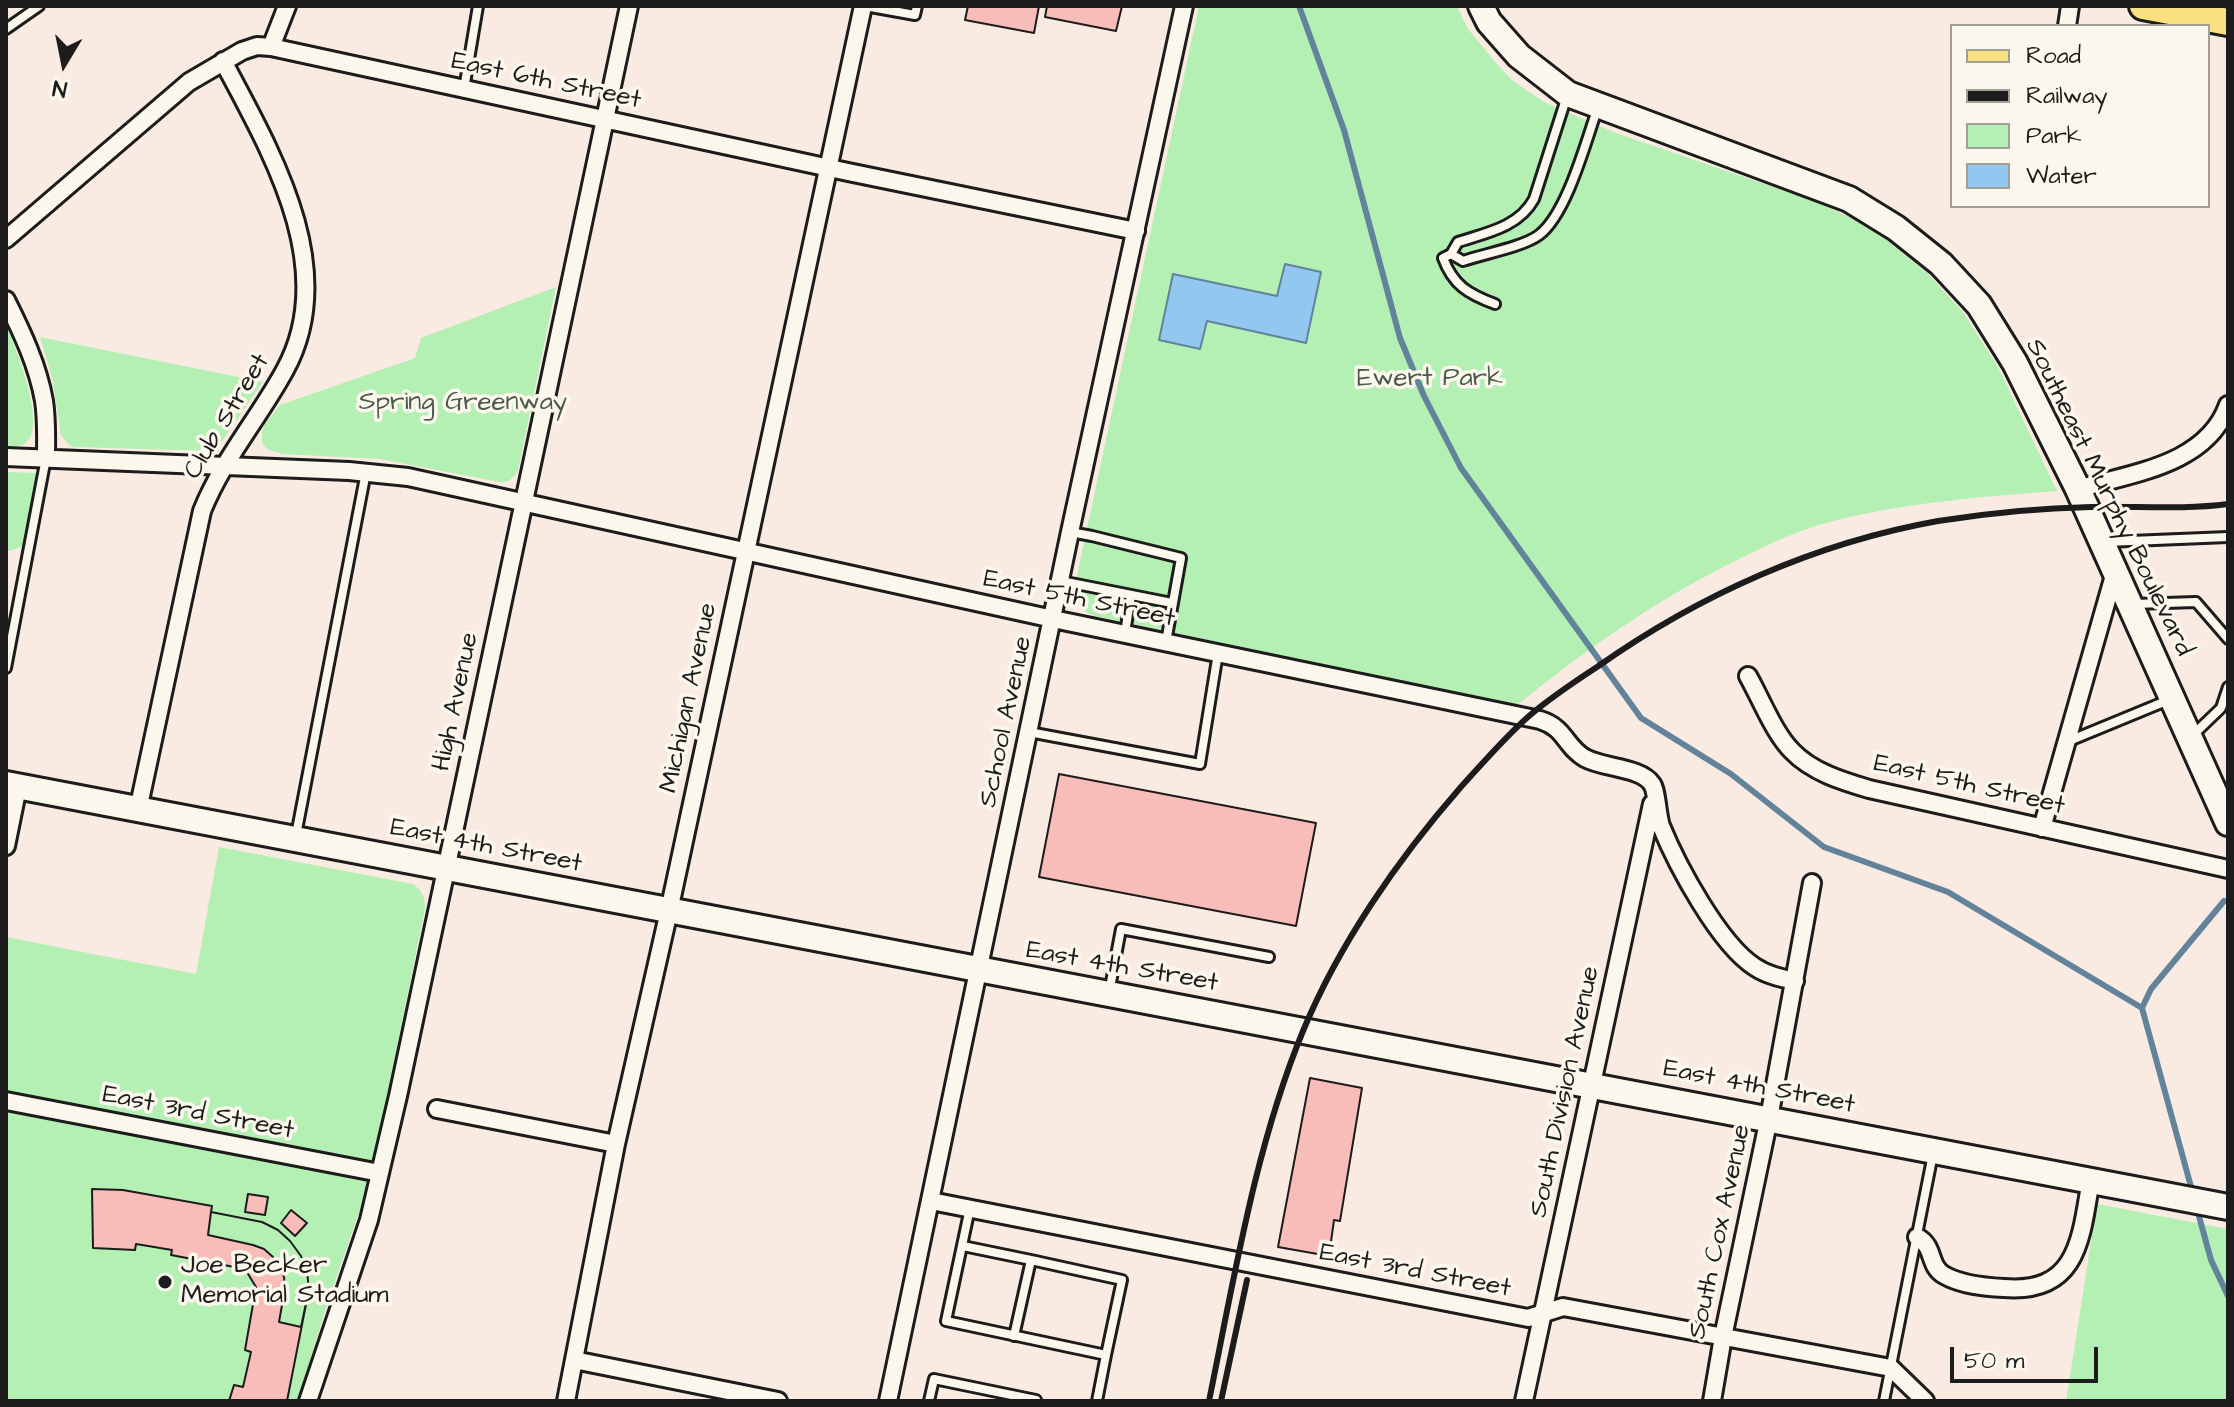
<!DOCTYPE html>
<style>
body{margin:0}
#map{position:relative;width:2234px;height:1407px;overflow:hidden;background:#faebe2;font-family:"Architects Daughter",sans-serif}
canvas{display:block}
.frame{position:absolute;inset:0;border:8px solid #1c1c1c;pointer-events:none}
.legend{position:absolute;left:1950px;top:24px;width:260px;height:184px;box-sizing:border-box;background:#fbf7ec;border:2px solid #a29f99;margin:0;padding:10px 14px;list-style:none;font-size:24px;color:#1c1c1c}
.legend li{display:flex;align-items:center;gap:16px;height:40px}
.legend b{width:40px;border:2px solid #a29f99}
.north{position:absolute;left:24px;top:24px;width:80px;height:80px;-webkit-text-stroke:6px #fbf7ec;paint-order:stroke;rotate:190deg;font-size:22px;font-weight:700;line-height:32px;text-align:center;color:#1c1c1c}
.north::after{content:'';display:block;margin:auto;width:28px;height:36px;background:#1c1c1c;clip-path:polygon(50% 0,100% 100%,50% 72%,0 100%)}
.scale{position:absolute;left:1950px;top:1347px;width:148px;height:36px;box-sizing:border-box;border:4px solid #1c1c1c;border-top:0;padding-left:10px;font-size:24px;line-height:28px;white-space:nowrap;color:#1c1c1c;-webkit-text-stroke:6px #fbf7ec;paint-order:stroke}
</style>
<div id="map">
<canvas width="2234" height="1407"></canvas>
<div class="frame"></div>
<ul class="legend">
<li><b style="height:10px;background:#f9e181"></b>Road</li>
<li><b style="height:10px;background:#1c1c1c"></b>Railway</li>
<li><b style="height:22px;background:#b4efb4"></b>Park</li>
<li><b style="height:22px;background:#92c7f0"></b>Water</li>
</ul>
<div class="north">N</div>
<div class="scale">50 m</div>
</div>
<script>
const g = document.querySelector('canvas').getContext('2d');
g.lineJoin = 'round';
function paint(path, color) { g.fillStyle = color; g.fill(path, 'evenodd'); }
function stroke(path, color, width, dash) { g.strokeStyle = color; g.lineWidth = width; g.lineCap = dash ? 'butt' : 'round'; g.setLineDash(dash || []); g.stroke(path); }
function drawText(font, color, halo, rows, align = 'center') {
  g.font = font + ' "Architects Daughter",sans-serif'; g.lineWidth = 7; g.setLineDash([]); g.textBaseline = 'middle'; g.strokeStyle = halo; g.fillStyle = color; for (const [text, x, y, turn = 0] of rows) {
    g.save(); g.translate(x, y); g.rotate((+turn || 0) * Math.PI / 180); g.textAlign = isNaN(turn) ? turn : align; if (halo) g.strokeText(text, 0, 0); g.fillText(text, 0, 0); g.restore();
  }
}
paint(new Path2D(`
 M 1199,6 L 1457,6 L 1468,29 L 1496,63 L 1512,80 L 1544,102 L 1616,133 L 1817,202 L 1864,224 L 1884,238 L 1927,273 L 1963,312 L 1998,367 L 2057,491 C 1978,497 1899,503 1822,524 C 1794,532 1765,546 1739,559 C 1658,599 1586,649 1516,706 L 1095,616 C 1081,610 1075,605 1074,589 Z
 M 556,287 L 518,471 C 512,479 509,483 499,482 L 380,459 L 282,454 L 267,449 L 262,443 L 262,432 L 265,424 L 280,405 L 415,358 L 421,338 Z
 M 6,324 C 14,345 50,429 24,444 C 19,447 12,447 6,446 Z
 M 40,337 L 263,382 L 220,444 L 212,451 L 74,447 L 68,444 L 61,435 L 52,377 Z
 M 6,472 L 37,473 L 23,546 L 6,552 Z
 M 219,847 L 413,884 C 423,891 425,898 425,909 L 370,1180 L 325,1311 L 298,1401 L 6,1401 L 6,937 L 196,974 Z
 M 2097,1204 L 2228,1229 L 2228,1401 L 2066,1401 Z`), '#b4efb4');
const water = new Path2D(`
 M 1285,264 L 1321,272 L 1306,343 L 1207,321 L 1200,349 L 1159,340 L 1173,274 L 1277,296 Z`);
paint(water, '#92c7f0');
stroke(water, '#63839b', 2);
stroke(new Path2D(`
 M 1299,6 L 1344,130 L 1400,338 L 1424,396 L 1461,468 L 1641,718 L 1731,774 L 1824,847 L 1948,892 L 2142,1008
 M 2193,1194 L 2142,1008 L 2151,989 L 2224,901
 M 2197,1209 L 2211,1260 L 2228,1296`), '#63839b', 6);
const building = new Path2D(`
 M 968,6 L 1039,6 L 1034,33 L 965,20 Z
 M 1047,6 L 1122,6 L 1116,31 L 1045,17 Z
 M 1059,774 L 1316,823 L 1296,926 L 1039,877 Z
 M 1310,1078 L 1362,1088 L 1340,1221 L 1334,1220 L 1329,1256 L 1278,1247 Z
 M 92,1189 L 123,1190 L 212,1206 L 211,1212 L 262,1222 L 278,1230 L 290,1241 L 301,1256 L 307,1272 L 309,1289 L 287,1401 L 229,1401 L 234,1385 L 243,1387 L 251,1352 L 245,1350 L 256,1287 L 245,1269 L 171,1255 L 172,1250 L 136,1244 L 135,1250 L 93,1248 Z
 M 248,1194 L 268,1197 L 265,1215 L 245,1212 Z
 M 291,1210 L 307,1223 L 295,1236 L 281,1223 Z
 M 211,1212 L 262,1222 L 278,1230 L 290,1241 L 301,1256 L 307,1272 L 309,1289 L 301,1327 L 279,1322 L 285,1288 L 284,1277 L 280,1267 L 273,1257 L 264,1249 L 253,1245 L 208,1235 Z`);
paint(building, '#f8bcb9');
stroke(building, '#1c1c1c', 2);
const lane = new Path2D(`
 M 865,6 L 915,15 L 917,6
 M 6,29 L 39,6
 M 464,89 L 478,6
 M 1567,96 L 1534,199 C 1519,227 1486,233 1458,242 L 1451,254 L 1463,261 C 1483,254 1523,247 1539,235 C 1567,214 1586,141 1598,107
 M 1451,254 L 1443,258 C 1453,285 1468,294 1495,304
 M 1070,532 L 1092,536 L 1181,558 L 1166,642
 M 2106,542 L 2228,537
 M 1061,581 L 1172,603
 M 2134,604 L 2196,602 L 2228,639
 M 1125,633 L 1131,595
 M 6,668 L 46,458
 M 1029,732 L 1200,764 L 1218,653
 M 2193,735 L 2221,708 L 2228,687
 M 2069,741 L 2171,699
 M 296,835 L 366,472
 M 1109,993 L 1121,929 L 1269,957
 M 970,1208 L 946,1321 L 1106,1355 L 1097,1401
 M 963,1246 L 1031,1260
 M 1014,1336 L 1031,1260 L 1122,1280 L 1106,1355
 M 929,1401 L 934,1379 L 1036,1400
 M 1884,1401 L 1933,1154`);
const street = new Path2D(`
 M 2067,26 L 2070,6
 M 271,47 L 287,6
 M 6,239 L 189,82 L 242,51 L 257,46 L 271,47 L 848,172 L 1136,231
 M 6,300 C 22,332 38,366 44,401 C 47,420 46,439 46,458
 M 6,457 L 349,471 L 408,477 L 1053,619 L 1540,720 C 1566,728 1565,747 1585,758 C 1602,768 1641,767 1652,784 C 1657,791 1657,814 1661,826 C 1677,865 1719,944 1755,967 C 1767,975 1781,978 1795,981
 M 2078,489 C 2132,473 2207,465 2228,405
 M 1748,676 C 1761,699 1774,733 1792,751 C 1812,772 1842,781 1869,789 L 2228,869
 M 138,810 L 202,511 C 223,459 259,418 285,370 C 341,268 270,150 223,61
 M 2042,828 L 2115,572
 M 6,846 L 18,787
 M 6,1101 L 380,1173
 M 437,1109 L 616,1144
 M 931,1201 L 1528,1318 L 1563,1307 L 1891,1368 L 1925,1401
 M 1917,1237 C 1935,1246 1928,1266 1944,1275 C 1961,1285 1985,1287 2004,1288 C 2079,1294 2081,1237 2091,1179
 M 574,1360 L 778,1401
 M 308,1401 L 369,1220 L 398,1096 L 629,6
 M 566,1401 L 616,1144 L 669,911 L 863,6
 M 888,1401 L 1070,532 L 1184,6
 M 1524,1401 L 1652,804
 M 1712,1401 L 1723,1337 L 1769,1118 L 1812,883`);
const secondary = new Path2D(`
 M 1481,6 L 1489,22 L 1519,56 L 1568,94 L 1849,199 L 1896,228 L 1941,264 L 1979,305 L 2015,363 L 2078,489 L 2228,823
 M 6,784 L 2228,1207`);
const primary = new Path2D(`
 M 2143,6 L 2228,22`);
stroke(lane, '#1c1c1c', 14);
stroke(street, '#1c1c1c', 22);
stroke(secondary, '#1c1c1c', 30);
stroke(primary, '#1c1c1c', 32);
stroke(lane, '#fbf7ec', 8);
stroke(street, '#fbf7ec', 16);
stroke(secondary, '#fbf7ec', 24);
stroke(primary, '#f9e181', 26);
stroke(new Path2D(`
 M 1209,1401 C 1234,1279 1255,1147 1303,1031 C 1339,944 1398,859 1460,788 C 1482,764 1504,738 1529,716 C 1550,698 1574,682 1597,667 C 1699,595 1815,543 1938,521 C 1989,513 2039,508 2091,507 C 2136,506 2183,510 2228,504
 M 1221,1401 L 1247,1280`), '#1c1c1c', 6);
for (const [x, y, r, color] of [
 [165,1282,8,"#1c1c1c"]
]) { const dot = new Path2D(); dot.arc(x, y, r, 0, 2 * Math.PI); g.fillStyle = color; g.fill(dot); stroke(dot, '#fbf7ec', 3); }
drawText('26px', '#1c1c1c', '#fbf7ec', [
 ["East 6th Street",546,82,12],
 ["Club Street",228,417,-59],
 ["Southeast Murphy Boulevard",2108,498,64],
 ["East 5th Street",1079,600,12],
 ["Michigan Avenue",690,698,-78],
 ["High Avenue",457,702,-78],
 ["School Avenue",1007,722,-78],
 ["East 5th Street",1969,786,13],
 ["East 4th Street",486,847,11],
 ["East 4th Street",1122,968,10],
 ["East 4th Street",1759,1088,11],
 ["South Division Avenue",1566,1092,-78],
 ["East 3rd Street",198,1114,11],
 ["South Cox Avenue",1721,1232,-78],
 ["East 3rd Street",1415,1272,11]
]);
drawText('26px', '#4a5b4a', '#fbf7ec', [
 ["Ewert Park",1430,380],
 ["Spring Greenway",463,404]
]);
drawText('26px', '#1c1c1c', '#fbf7ec', [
 ["Joe Becker",181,1267],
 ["Memorial Stadium",181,1297]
], 'left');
</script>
